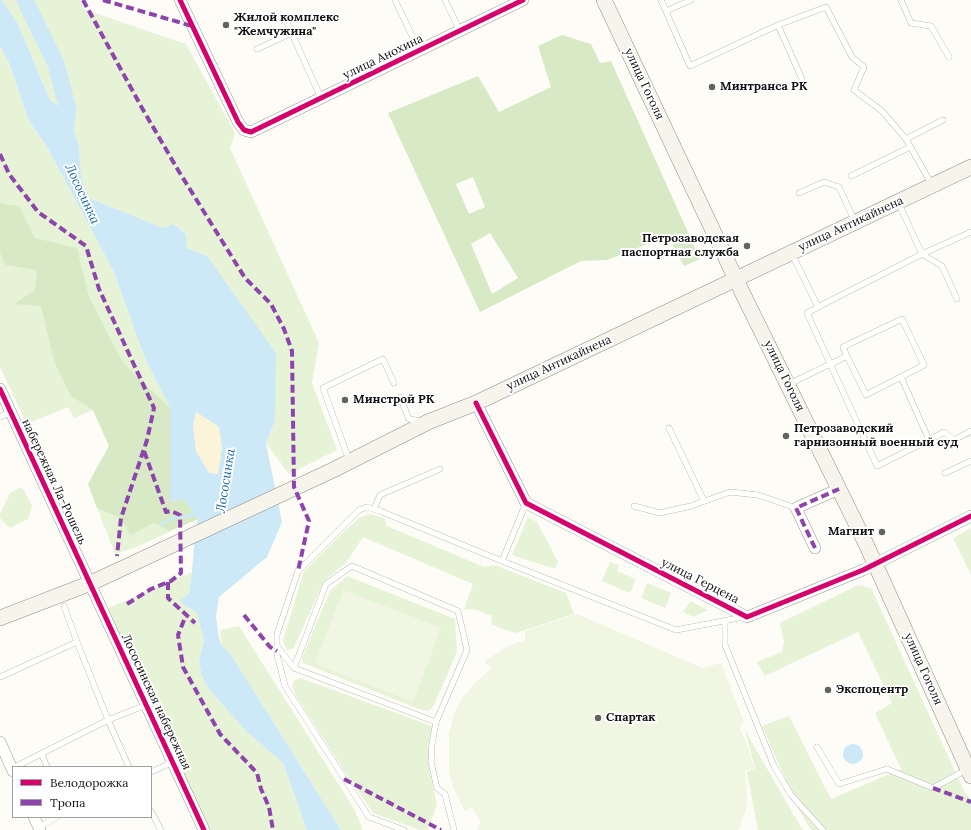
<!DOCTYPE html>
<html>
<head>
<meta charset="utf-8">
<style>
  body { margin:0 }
  #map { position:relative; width:971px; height:830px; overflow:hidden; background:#fdfcf7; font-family:Lora,serif }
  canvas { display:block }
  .legend { position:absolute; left:12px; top:766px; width:140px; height:52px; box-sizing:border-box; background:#fff; border:1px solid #a0a0a0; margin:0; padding:5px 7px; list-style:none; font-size:12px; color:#111 }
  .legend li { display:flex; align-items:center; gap:8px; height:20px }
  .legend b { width:20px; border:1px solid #a0a0a0 }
</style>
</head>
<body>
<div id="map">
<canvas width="971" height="830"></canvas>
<ul class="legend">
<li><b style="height:5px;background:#d6006c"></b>Велодорожка</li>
<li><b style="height:5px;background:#8e44ad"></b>Тропа</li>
</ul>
</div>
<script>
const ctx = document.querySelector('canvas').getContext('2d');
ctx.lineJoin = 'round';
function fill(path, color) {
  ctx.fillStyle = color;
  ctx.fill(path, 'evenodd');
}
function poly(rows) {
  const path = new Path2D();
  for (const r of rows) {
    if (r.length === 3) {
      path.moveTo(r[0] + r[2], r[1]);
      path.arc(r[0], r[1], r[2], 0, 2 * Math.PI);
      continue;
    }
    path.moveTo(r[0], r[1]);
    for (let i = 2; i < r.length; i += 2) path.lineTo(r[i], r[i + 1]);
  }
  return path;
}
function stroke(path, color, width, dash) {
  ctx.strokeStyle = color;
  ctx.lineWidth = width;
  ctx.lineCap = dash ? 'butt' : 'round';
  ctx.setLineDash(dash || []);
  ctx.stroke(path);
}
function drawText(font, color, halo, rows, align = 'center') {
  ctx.font = font + ' Lora,serif';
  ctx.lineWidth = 4;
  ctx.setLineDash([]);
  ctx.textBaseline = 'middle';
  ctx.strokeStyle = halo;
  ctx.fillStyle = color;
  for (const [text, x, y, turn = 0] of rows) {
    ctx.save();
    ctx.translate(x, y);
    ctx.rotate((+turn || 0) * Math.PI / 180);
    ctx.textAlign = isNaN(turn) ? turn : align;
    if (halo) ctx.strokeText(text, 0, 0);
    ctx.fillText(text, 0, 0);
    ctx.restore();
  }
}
fill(poly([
  [2,0,80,0,83,9,186,44,235,133,230,148,319,343,312,383,337,450,289,474,266,443,275,421,207,256,187,248,186,234,175,224,163,228,89,198,81,177,79,146,68,110,64,110,50,100,18,24],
  [0,46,9,63,29,121,46,145,114,272,144,356,170,408,170,501,198,519,134,548,115,554,88,484,109,446,93,410,74,418,68,407,27,424,0,367],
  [22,487,32,506,28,519,10,528,0,518,0,513,10,493],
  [370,514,384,518,387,526,484,567,495,565,566,593,574,614,516,633,505,630,491,624,492,616,477,610,464,609,473,584,363,537,346,563,324,581,295,645,293,649,287,650,283,641,304,571,342,533,359,518],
  [528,517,537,522,558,562,555,569,512,555],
  [971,528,971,575,953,538],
  [610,562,619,565,617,571,636,579,630,593,602,581],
  [192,572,189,594,179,601,197,612,204,641,199,660,201,674,208,688,246,731,283,763,307,830,209,830,108,608],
  [347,576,455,619,457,652,434,705,429,711,422,710,303,663,302,658,330,591],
  [647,583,671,593,665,608,641,598],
  [858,585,871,588,965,793,971,799,971,830,811,830,799,810,762,726,789,716,831,799,901,769,875,713,892,703,858,632,765,676,757,662,782,652,784,642,780,623],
  [690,601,708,610,693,617,683,612],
  [239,626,354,809,363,830,341,830,230,653,221,645,220,630],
  [300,678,432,726,428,764,437,805,427,830,420,830,373,813,345,772,295,694,292,685,294,681],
  [745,730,793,814,803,830,758,830,747,772,755,768]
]), '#e7f3d7');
fill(poly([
  [562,35,591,44,600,63,611,61,700,259,684,266,668,236,607,260,581,261,480,312,388,113,478,76,499,112,551,87,538,46],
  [473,177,485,207,469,214,456,184],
  [490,233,518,278,492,294,471,244],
  [0,203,19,206,35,238,77,248,89,297,123,363,170,408,170,501,184,499,198,519,169,531,154,523,130,535,121,518,97,508,88,484,109,446,93,410,71,396,54,361,41,306,14,304,35,290,37,270,6,265,0,253]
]), '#d8eac5');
fill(poly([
  [196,412,219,427,222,448,218,474,209,473,196,451,193,425]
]), '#fcf4d9');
fill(poly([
  [343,590,441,628,413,702,315,664],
  [577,614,702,668,721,663,744,722,739,728,746,742,754,768,745,771,747,796,746,810,738,830,477,830,481,822,472,807,465,811,462,806,453,787,449,771,449,735,454,713,463,697,475,683,491,669,485,661,508,646,525,640,525,631]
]), '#f0f6e1');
fill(poly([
  [0,0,2,0,18,24,50,100,64,110,68,110,79,146,81,177,89,198,163,228,174,224,186,234,187,248,207,256,276,353,275,421,266,443,282,522,267,557,219,597,216,616,219,639,221,645,230,653,341,830,307,830,283,763,246,731,208,688,201,674,199,660,204,641,197,613,179,601,189,594,192,572,195,533,198,519,184,499,170,501,170,408,144,356,114,272,46,145,29,121,9,63,0,46],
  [196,412,219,427,222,448,218,474,209,473,196,451,193,425],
  [853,754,10]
]), '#cde8f7');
stroke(poly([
  [161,524,174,518,194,515]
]), '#cde8f7', 3);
stroke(poly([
  [25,0,56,64,68,110,64,133]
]), '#cde8f7', 17);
const lane = poly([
  [395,0,419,50],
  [445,0,460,31],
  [661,0,690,66,778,25,826,7,852,57,864,67,854,90,882,111,906,139,932,185],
  [901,0,911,23,931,26,949,57],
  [666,11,691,0],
  [284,16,321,98],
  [778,25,802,79],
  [257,49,292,33],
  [906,139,943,120],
  [851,176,910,147],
  [799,193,824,182,839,187,855,222],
  [792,254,818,307,922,254,898,202],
  [957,299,942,266,922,254,971,232],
  [818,307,807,313,877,466,929,440],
  [901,377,929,440,944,432,954,440,971,431],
  [789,384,847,356,843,347,902,319,924,365,866,395,847,356],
  [400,397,409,419,422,421],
  [0,417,11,412],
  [669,428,704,501],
  [349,460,323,388,383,359,394,383],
  [945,473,971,461],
  [634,506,660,513,691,506,730,492,758,495,796,508],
  [374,509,380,495,440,469],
  [502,561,526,503],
  [725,620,725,645,774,766,791,795,823,830],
  [77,642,108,720,129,767],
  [277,646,294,668,436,722],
  [294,668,326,584,352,566,458,611,467,650,436,722,432,744,431,762,437,788,445,794,454,830],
  [0,677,77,642,64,606],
  [817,747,839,784,887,769,933,788,966,770],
  [42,755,47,767],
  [15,767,108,720,146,705],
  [151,772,173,762],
  [151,811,161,830],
  [39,827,57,817],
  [404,830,369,817,285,686,277,655,277,634,298,571,359,510,367,507,380,511,502,561,676,630,744,617]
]);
const street = poly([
  [180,0,238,122,244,130,251,132,523,0],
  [0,389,204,830],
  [476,403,526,503,747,617,863,570,971,516],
  [815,548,796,508,839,489],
  [0,742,13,771],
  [34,817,40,830]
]);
const secondary = poly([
  [604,0,742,292,867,546,971,776],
  [0,618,91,583,333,470,428,422,476,403,971,167]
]);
stroke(lane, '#979795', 6);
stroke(street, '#979795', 12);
stroke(secondary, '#8e8d8b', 16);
stroke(lane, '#fffffe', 5.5);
stroke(street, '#fffffe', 11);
stroke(secondary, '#f6f4eb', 15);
stroke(poly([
  [83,0,142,108,178,170,245,278,271,304,284,329,292,351,294,487,309,521,298,571],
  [103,0,192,26],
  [0,154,9,174,38,212,86,246,99,289,154,408,147,440,121,518,117,556],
  [815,548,796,508,839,489],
  [168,582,168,598,195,623],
  [127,604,151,589,171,581,181,573,180,515,171,511,166,512,143,448],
  [244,615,270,647,277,651],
  [184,620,178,635,183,667,220,734,257,773,261,789,269,807,273,830],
  [344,779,441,830],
  [933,788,971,802]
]), '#8e44ad', 4, [8, 4]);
stroke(poly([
  [180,0,238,122,244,130,251,132,523,0],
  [0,389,204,830],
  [476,403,526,503,747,617,863,570,971,516]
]), '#d6006c', 5);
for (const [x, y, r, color] of [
  [226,25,4,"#646362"],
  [712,87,4,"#646362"],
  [747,246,4,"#646362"],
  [345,400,4,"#646362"],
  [786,436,4,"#646362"],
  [882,532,4,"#646362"],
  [828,690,4,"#646362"],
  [598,718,4,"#646362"]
]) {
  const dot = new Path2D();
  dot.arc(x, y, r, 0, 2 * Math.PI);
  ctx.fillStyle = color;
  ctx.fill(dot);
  stroke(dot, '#fff', 1.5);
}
drawText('bold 12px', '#111', '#fff', [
  ["Жилой комплекс",234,18],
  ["\"Жемчужина\"",234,32],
  ["Минтранса РК",720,87],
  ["Петрозаводская",739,239,"right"],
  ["паспортная служба",739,253,"right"],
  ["Минстрой РК",353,400],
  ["Петрозаводский",794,429],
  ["гарнизонный военный суд",794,443],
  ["Магнит",874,532,"right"],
  ["Экспоцентр",836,690],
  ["Спартак",606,718]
], 'left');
drawText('12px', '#111', '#fff', [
  ["улица Анохина",383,57,-26],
  ["улица Гоголя",644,84,65],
  ["улица Антикайнена",851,224,-25],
  ["улица Антикайнена",559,363,-25],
  ["улица Гоголя",784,376,64],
  ["набережная Ла-Рошель",54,482,65],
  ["улица Герцена",700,581,27],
  ["улица Гоголя",923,669,66],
  ["Лососинская набережная",156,702,65]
]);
drawText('italic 13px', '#1768a6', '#fff', [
  ["Лососинка",82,194,65],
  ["Лососинка",226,481,-81]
]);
</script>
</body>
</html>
